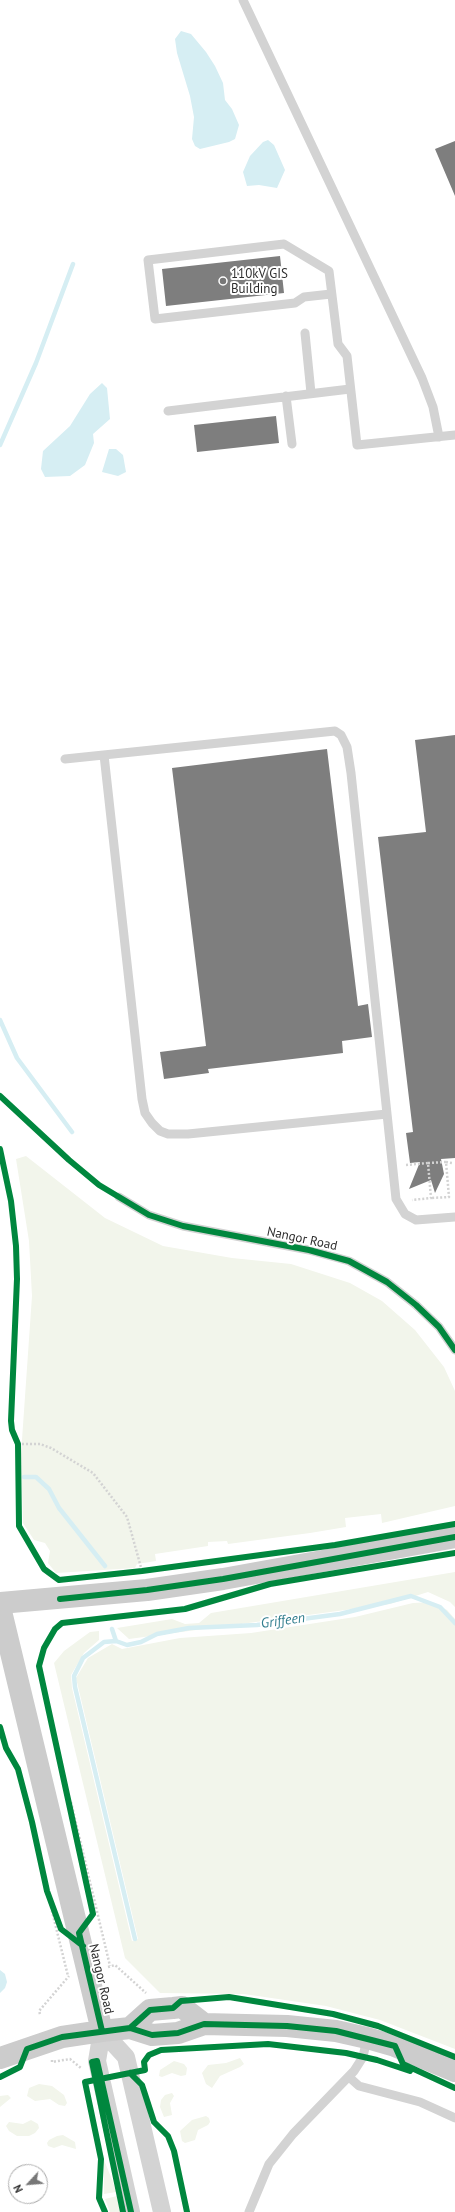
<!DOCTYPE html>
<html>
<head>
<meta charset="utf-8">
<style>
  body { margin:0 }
  #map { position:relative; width:455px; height:2212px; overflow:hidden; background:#fff; font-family:"PT Sans",sans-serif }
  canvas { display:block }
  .north { position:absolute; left:8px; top:2164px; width:40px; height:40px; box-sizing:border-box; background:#fff; border:1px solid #ababab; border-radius:50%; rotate:244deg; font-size:11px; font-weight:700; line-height:16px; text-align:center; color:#2e2e2e }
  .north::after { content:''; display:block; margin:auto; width:14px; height:18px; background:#777; clip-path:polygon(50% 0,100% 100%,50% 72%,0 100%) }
</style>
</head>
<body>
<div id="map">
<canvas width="455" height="2212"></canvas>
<div class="north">N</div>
</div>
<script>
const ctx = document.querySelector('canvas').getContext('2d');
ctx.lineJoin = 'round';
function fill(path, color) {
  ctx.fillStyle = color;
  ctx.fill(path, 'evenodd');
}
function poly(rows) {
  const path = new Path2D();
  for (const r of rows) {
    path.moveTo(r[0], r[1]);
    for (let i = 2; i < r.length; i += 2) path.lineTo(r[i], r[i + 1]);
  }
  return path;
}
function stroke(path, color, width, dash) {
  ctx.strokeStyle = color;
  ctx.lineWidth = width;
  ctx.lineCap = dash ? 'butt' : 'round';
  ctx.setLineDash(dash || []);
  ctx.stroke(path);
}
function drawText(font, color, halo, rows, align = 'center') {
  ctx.font = font + ' "PT Sans",sans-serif';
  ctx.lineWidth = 4;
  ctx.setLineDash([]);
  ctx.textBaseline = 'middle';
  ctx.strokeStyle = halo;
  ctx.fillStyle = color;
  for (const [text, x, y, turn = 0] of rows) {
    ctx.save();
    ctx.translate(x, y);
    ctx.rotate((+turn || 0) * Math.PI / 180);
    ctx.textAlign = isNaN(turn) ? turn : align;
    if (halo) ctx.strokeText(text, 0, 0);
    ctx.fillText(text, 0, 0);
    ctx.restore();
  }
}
fill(poly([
  [26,1156,105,1218,163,1246,232,1258,291,1264,350,1283,382,1301,415,1330,444,1367,455,1391,455,1506,382,1523,381,1514,345,1518,346,1527,310,1533,228,1544,227,1541,208,1542,208,1546,155,1554,156,1561,137,1564,135,1568,56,1573,48,1563,50,1551,45,1543,34,1540,23,1523,21,1454,32,1296,29,1241,16,1159],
  [455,1572,455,1607,450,1602,428,1592,390,1604,129,1639,117,1628,172,1619,185,1624,199,1623,211,1613],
  [431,1602,447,1610,455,1619,455,2049,380,2020,326,2006,244,1994,160,1993,125,1958,54,1663,64,1651,79,1640,90,1632,99,1631,99,1640,84,1653,71,1675,72,1688,132,1941,138,1939,76,1678,88,1658,112,1644,122,1649,180,1638,251,1633,355,1617,413,1603],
  [240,2058,244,2064,240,2067,220,2076,212,2088,206,2084,202,2073,208,2065,226,2063],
  [174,2061,184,2064,187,2068,186,2075,181,2076,172,2073,162,2077,159,2076,160,2070],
  [39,2084,52,2086,64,2095,67,2103,65,2106,59,2105,50,2099,35,2101,27,2096,29,2088],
  [172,2093,174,2096,170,2103,172,2115,164,2117,160,2107,161,2100,165,2095],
  [8,2095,11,2098,0,2107,0,2096],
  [206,2116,209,2118,210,2122,208,2125,198,2130,195,2140,185,2143,182,2141,180,2131,192,2120],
  [31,2120,38,2124,39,2128,35,2133,29,2136,17,2136,9,2131,6,2126,9,2122,23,2124],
  [63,2135,75,2142,76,2149,62,2145,54,2148,48,2146,47,2143,49,2140,57,2136],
  [104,2160,113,2182,116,2192,104,2194],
  [117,2196,120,2212,110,2212,105,2199]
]), '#f2f5eb');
fill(poly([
  [181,31,191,34,206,52,215,66,223,83,225,100,232,109,239,125,235,139,229,142,200,149,195,146,192,139,194,117,190,96,177,53,175,39],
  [268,140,274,145,285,170,277,188,259,185,247,186,243,172,250,156,263,142],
  [102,383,107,388,110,419,93,434,94,443,85,465,70,476,45,477,41,469,43,451,70,426,90,394],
  [109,449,116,449,123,455,126,472,118,476,102,472],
  [0,1970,5,1974,7,1982,5,1988,0,1993]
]), '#d6eef3');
stroke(poly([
  [0,445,36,363,73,264],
  [0,1020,17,1058,72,1132],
  [24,1477,36,1477,49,1489,59,1508,105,1566],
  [112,1629,116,1641,127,1645,141,1642,157,1634,189,1628,257,1625,340,1614,411,1596,440,1607,455,1623],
  [116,1641,104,1642,83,1658,74,1676,75,1687,135,1939]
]), '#d6eef3', 4.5);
fill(poly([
  [455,141,455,196,435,149],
  [280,256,284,293,166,306,162,269],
  [276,416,279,443,197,452,194,425],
  [455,735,455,1158,441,1159,444,1174,435,1193,431,1180,409,1189,420,1162,410,1163,406,1133,413,1132,378,837,426,832,415,740],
  [327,749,358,1006,368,1004,372,1037,342,1041,343,1053,208,1069,209,1073,164,1079,160,1052,206,1046,172,768]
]), '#7e7e7e');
stroke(poly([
  [446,1162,452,1163],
  [428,1163,446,1162,449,1197,431,1198],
  [406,1165,428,1163,431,1198,412,1200],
  [18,1444,40,1444,51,1448,93,1473,127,1517,142,1571],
  [71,1802,110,1966],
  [47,1891,68,1976],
  [108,1967,115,1965,146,1993],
  [40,2014,39,2011,69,1976],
  [52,2060,52,2062,70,2059,81,2068]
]), '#d3d3d3', 2.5, [2, 2]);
stroke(poly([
  [243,0,422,378,433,407,439,437],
  [331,294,304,297,295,303,155,319,148,260,284,244,329,271,338,344,347,356,357,445,455,435],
  [305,333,311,393],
  [286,396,292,444],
  [168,411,350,389],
  [104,755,142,1099,145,1113,152,1123,160,1131,168,1134,188,1134,387,1114],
  [65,759,335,731,341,735,347,747,351,773,396,1199,405,1214,416,1220,455,1217],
  [119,1197,149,1215,183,1226,309,1250,349,1261,387,1282,416,1305,439,1327,455,1350],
  [349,2077,359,2086,420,2102,455,2118],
  [249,2212,269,2164,293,2134,354,2071,363,2057,367,2038]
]), '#d3d3d3', 9);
stroke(poly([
  [102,2031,126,2057,162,2212],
  [102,2031,97,2061,131,2212]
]), '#d3d3d3', 18);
stroke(poly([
  [0,1603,147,1590,223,1579,455,1537],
  [0,1607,102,2031],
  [130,2028,150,2010,173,2008,182,2007,204,2024],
  [0,2058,62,2037,102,2031,130,2028,152,2035,178,2033,204,2024,287,2026,336,2031,367,2038,395,2046,455,2071]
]), '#ccc', 22);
stroke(poly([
  [0,1096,69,1160,99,1185,149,1215,183,1226,309,1250,349,1261,387,1282,416,1305,439,1327,455,1350],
  [0,1149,11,1201,16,1246,17,1279,11,1421,12,1430,18,1444,19,1526,44,1569,59,1580,142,1571,335,1545,455,1524],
  [60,1599,147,1590,223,1579,455,1537],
  [0,1727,6,1748,18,1769,32,1822,47,1891,61,1929,83,1946],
  [130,2028,150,2010,173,2008,181,2001,229,1997,333,2014,378,2026,455,2057],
  [102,2031,79,1933,93,1914,39,1666,44,1648,55,1629,62,1623,185,1609,270,1584,455,1553],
  [130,2073,142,2085,154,2122,168,2136,174,2151,187,2212],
  [0,2077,20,2067,27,2049,62,2037,130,2028,152,2035,178,2033,204,2024,287,2026,336,2031,395,2046,403,2064,455,2088],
  [105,2212,99,2198,101,2159,85,2082,145,2070,144,2062,149,2055,161,2050,268,2044,346,2053,377,2060,410,2071],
  [123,2212,92,2062,97,2061,131,2212]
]), '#00873e', 6);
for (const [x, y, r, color] of [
  [223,281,4,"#777"]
]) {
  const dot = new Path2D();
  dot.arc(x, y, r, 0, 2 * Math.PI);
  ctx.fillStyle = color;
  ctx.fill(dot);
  stroke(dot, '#fff', 1.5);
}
drawText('13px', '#2e2e2e', '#fff', [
  ["110kV GIS",231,274],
  ["Building",231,289]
], 'left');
drawText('13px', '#2e2e2e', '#fff', [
  ["Nangor Road",302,1239,12],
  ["Nangor Road",101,1979,77]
]);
drawText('italic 14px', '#337f8f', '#fff', [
  ["Griffeen",283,1621,-8]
]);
</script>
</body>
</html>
